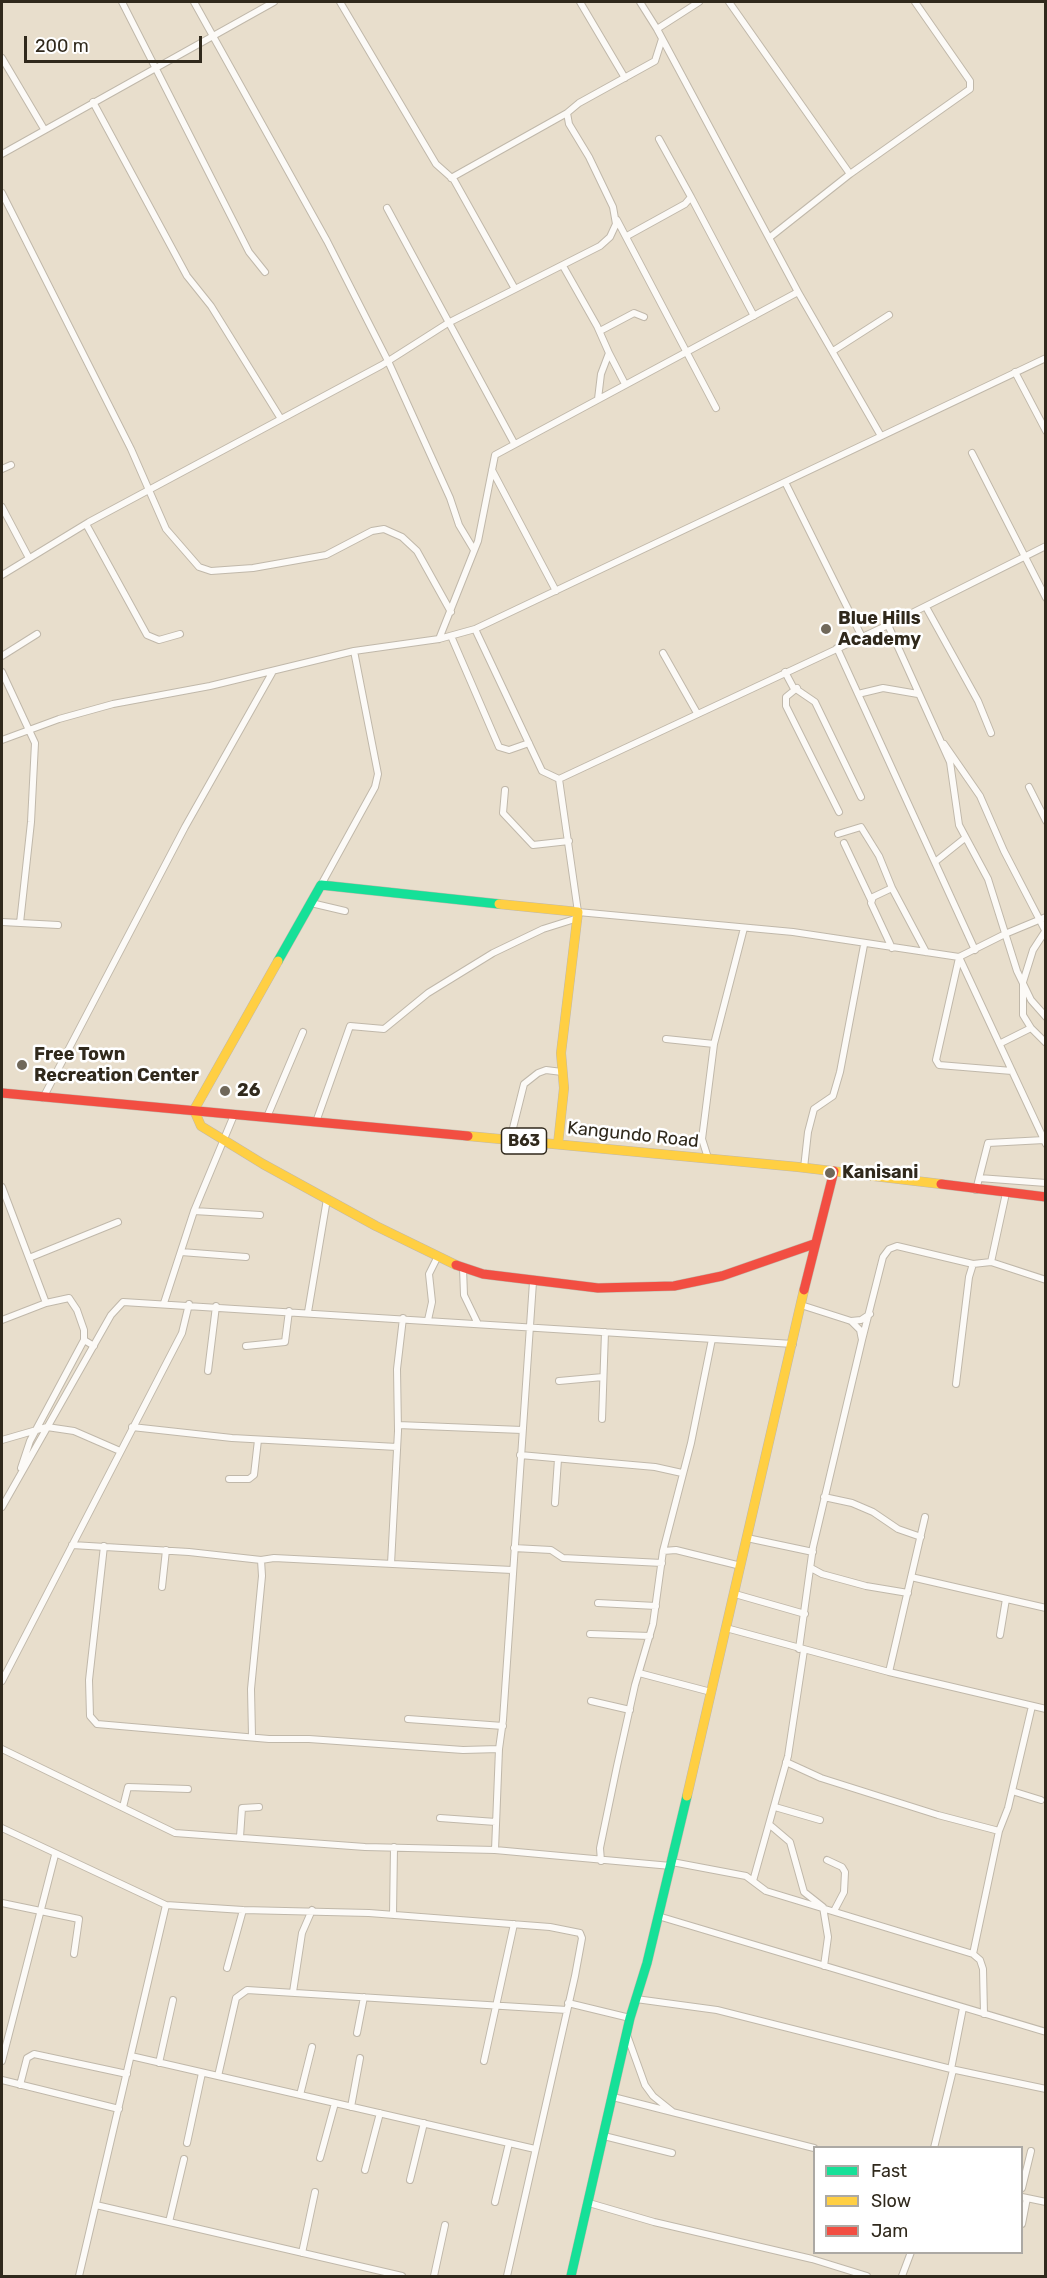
<!DOCTYPE html>
<html>
<head>
<meta charset="utf-8">
<style>
  body { margin:0 }
  #map { position:relative; width:1047px; height:2278px; overflow:hidden; background:#e8decc; font-family:Rubik,sans-serif }
  canvas { display:block }
  .frame { position:absolute; inset:0; border:3px solid #30291c; pointer-events:none }
  .legend { position:absolute; left:813px; top:2146px; width:210px; height:108px; box-sizing:border-box; background:#fff; border:2px solid #aca9a4; margin:0; padding:8px 10px; list-style:none; font-size:18px; color:#30291c }
  .legend li { display:flex; align-items:center; gap:12px; height:30px }
  .legend b { width:30px; border:2px solid #aca9a4 }
  .scale { position:absolute; left:24px; top:36px; width:178px; height:27px; box-sizing:border-box; border:3px solid #30291c; border-top:0; padding-left:8px; font-size:18px; line-height:21px; white-space:nowrap; color:#30291c; -webkit-text-stroke:4px #fff; paint-order:stroke }
</style>
</head>
<body>
<div id="map">
<canvas width="1047" height="2278"></canvas>
<div class="frame"></div>
<ul class="legend">
<li><b style="height:8px;background:#16e098"></b>Fast</li>
<li><b style="height:8px;background:#ffcf43"></b>Slow</li>
<li><b style="height:8px;background:#f24e42"></b>Jam</li>
</ul>
<div class="scale">200 m</div>
</div>
<script>
const ctx = document.querySelector('canvas').getContext('2d');
ctx.lineJoin = 'round';
function poly(rows) {
  const path = new Path2D();
  for (const r of rows) {
    path.moveTo(r[0], r[1]);
    for (let i = 2; i < r.length; i += 2) path.lineTo(r[i], r[i + 1]);
  }
  return path;
}
function stroke(path, color, width, dash) {
  ctx.strokeStyle = color;
  ctx.lineWidth = width;
  ctx.lineCap = dash ? 'butt' : 'round';
  ctx.setLineDash(dash || []);
  ctx.stroke(path);
}
function drawText(font, color, halo, rows, align = 'center') {
  ctx.font = font + ' Rubik,sans-serif';
  ctx.lineWidth = 5;
  ctx.setLineDash([]);
  ctx.textBaseline = 'middle';
  ctx.strokeStyle = halo;
  ctx.fillStyle = color;
  for (const [text, x, y, turn = 0] of rows) {
    ctx.save();
    ctx.translate(x, y);
    ctx.rotate((+turn || 0) * Math.PI / 180);
    ctx.textAlign = isNaN(turn) ? turn : align;
    if (halo) ctx.strokeText(text, 0, 0);
    ctx.fillText(text, 0, 0);
    ctx.restore();
  }
}
const street = poly([
  [122,2,249,252,265,272],
  [194,2,327,241,388,361,450,498,459,525,474,550],
  [340,2,436,164,454,180,515,289],
  [580,2,625,78],
  [729,2,850,174,769,238],
  [657,29,699,2],
  [2,58,44,129],
  [93,102,187,276,211,306,281,419],
  [2,154,274,2],
  [850,174,970,89,970,81,915,2],
  [451,178,567,113],
  [2,193,131,449,166,529,199,567,211,571,253,568,326,555,372,531,384,529,402,537,417,551,451,612],
  [691,197,754,316],
  [387,208,514,443],
  [617,220,716,408],
  [627,236,685,204,691,197,659,139],
  [563,266,597,326,609,353,601,374,598,399],
  [798,292,881,436],
  [600,331,634,313,644,317],
  [833,351,889,315],
  [609,353,625,384],
  [1015,372,1046,431],
  [972,453,1046,598],
  [2,469,11,465],
  [492,470,556,591],
  [785,482,862,637],
  [2,507,29,558],
  [86,524,147,635,159,640,180,634],
  [2,575,89,522,382,365,448,323,600,246,610,237,616,224,613,207,589,157,569,124,567,113,579,103,655,61,662,39],
  [926,607,978,701,991,733],
  [888,625,950,762,959,825,988,879,1017,971,1031,1000,1046,1017],
  [475,629,542,771,559,779,888,625,1046,546],
  [451,636,499,747,509,750,529,743],
  [439,639,478,541,495,455,798,292,657,29,640,2],
  [837,648,975,950],
  [663,653,697,713],
  [2,656,37,634],
  [2,672,35,743,31,822,20,923],
  [785,672,793,687,815,702,861,797],
  [797,688,786,697,786,706,839,812],
  [858,694,883,688,918,694],
  [2,740,59,719,113,704,210,686,354,651,439,639,475,629,1046,358],
  [944,744,980,796,1004,851,1046,932],
  [559,779,578,912,793,932,959,957,1005,934,1046,917],
  [1029,787,1046,821],
  [505,790,503,813,533,845,569,841],
  [838,834,861,827,879,856,892,888,873,897,871,903,892,948],
  [844,843,871,900],
  [935,862,965,838],
  [321,885,375,787,378,774,354,651],
  [892,888,926,952],
  [311,903,345,911],
  [2,922,58,925],
  [959,957,1046,1144],
  [959,958,936,1060,939,1065,1012,1071],
  [1031,1028,1023,1015,1023,982,1033,950,1046,930],
  [666,1039,714,1044],
  [1001,1043,1031,1028,1046,1043],
  [43,1098,185,827,272,673],
  [267,1117,303,1032],
  [316,1122,350,1026,384,1029,428,993,493,953,543,929,578,918],
  [510,1140,524,1084,538,1073,546,1070,562,1072],
  [708,1158,702,1139,714,1044,744,928],
  [804,1168,808,1132,814,1109,833,1096,840,1072,864,945],
  [979,1178,1046,1183],
  [2,1187,46,1303],
  [976,1190,988,1143,1044,1140],
  [194,1211,260,1215],
  [181,1252,246,1257],
  [29,1258,118,1222],
  [991,1262,1006,1193],
  [463,1268,464,1295,478,1324],
  [164,1303,194,1211,234,1115],
  [308,1312,327,1199],
  [2,1320,46,1303,69,1298,77,1310,84,1330,84,1340,94,1346],
  [428,1320,432,1302,429,1274,438,1256],
  [851,1321,861,1320,870,1314],
  [862,1340,883,1257,889,1249,897,1246,973,1264],
  [246,1346,285,1342,289,1311],
  [208,1371,216,1306],
  [559,1381,603,1377],
  [956,1384,969,1277,973,1264,991,1262,1046,1280],
  [602,1419,605,1332],
  [398,1425,522,1430],
  [132,1427,232,1438,397,1447],
  [2,1440,47,1427,74,1431,120,1451],
  [520,1455,655,1467,682,1473],
  [21,1468,30,1441,84,1340],
  [229,1479,249,1479,254,1475,258,1440],
  [824,1497,852,1503,873,1512,898,1529,921,1537],
  [555,1503,558,1459],
  [2,1507,111,1315,123,1302,793,1344],
  [747,1538,813,1552],
  [72,1545,189,1552,261,1560,274,1558,512,1570],
  [104,1546,89,1680,90,1716,97,1724,269,1739,309,1739,463,1750,499,1749],
  [514,1548,551,1550,563,1558,662,1563],
  [663,1551,676,1550,741,1566],
  [391,1564,398,1431,397,1369,403,1318],
  [811,1568,822,1574,866,1586,908,1593],
  [911,1577,1046,1608],
  [162,1587,166,1550],
  [735,1594,805,1614],
  [598,1603,656,1606],
  [726,1628,889,1672,1046,1709],
  [590,1634,650,1636],
  [1000,1635,1006,1599],
  [799,1649,813,1547,862,1340,860,1330,851,1321,801,1305],
  [889,1672,925,1517],
  [639,1673,711,1692],
  [2,1681,182,1333,189,1304],
  [591,1701,630,1710],
  [408,1719,503,1726],
  [252,1736,251,1689,262,1576,261,1560],
  [2,1749,175,1833,365,1847,495,1850,671,1866],
  [786,1762,821,1778,938,1815,999,1831],
  [1012,1791,1041,1800],
  [123,1807,128,1787,188,1789],
  [775,1807,820,1820],
  [440,1818,496,1822],
  [770,1825,790,1842,804,1892,823,1907,828,1937,824,1966],
  [2,1828,166,1905,79,2276],
  [240,1837,242,1808,259,1807],
  [495,1850,499,1749,503,1720,533,1282],
  [827,1860,842,1867,845,1872,844,1892,834,1911],
  [601,1861,600,1848,617,1766,635,1685,653,1624,663,1551,691,1443,712,1339],
  [672,1862,746,1876,766,1891,973,1954,980,1960,983,1969,984,2014],
  [753,1881,788,1756,804,1650],
  [2,1903,79,1919,74,1954],
  [166,1905,243,1910,369,1913,550,1927,580,1933,582,1938,575,1976,507,2276],
  [393,1915,394,1847],
  [658,1916,1046,2032],
  [973,1954,999,1831,1008,1808,1032,1706],
  [227,1968,243,1910],
  [293,1992,302,1933,312,1910],
  [636,1999,717,2010,951,2069,1046,2089],
  [568,2003,630,2018],
  [357,2033,364,1997],
  [627,2035,645,2085,653,2096,673,2112],
  [131,2056,535,2149],
  [2,2061,55,1855],
  [484,2061,514,1924],
  [159,2063,173,2000],
  [951,2069,963,2008],
  [218,2076,236,1998,247,1990,567,2010],
  [2,2080,119,2109],
  [20,2085,27,2058,34,2054,127,2074],
  [300,2095,312,2047],
  [613,2097,814,2148],
  [351,2107,360,2058],
  [604,2136,672,2153],
  [187,2143,202,2073],
  [934,2148,953,2070],
  [320,2158,335,2103],
  [365,2170,380,2113],
  [410,2180,424,2123],
  [1022,2188,1031,2151],
  [1022,2197,1046,2202],
  [495,2202,509,2143],
  [589,2203,654,2222,812,2259,867,2276],
  [96,2205,402,2276],
  [169,2222,184,2159],
  [1022,2224,1027,2198],
  [302,2253,315,2192],
  [434,2276,445,2225],
  [902,2276,911,2252]
]);
const fast = poly([
  [278,961,321,885,499,904],
  [571,2276,630,2018,647,1963,687,1796]
]);
const slow = poly([
  [499,904,578,912,561,1053,564,1088,558,1144],
  [278,961,194,1110,201,1126,263,1164,376,1226,456,1265],
  [468,1136,798,1167,941,1184],
  [687,1796,804,1290]
]);
const jam = poly([
  [2,1093,468,1136],
  [941,1184,1046,1197],
  [456,1265,483,1274,598,1288,674,1286,722,1276,814,1244],
  [804,1290,834,1171]
]);
stroke(street, '#c0b8aa', 8);
stroke(fast, '#c0b8aa', 10);
stroke(slow, '#c0b8aa', 10);
stroke(jam, '#c0b8aa', 10);
stroke(street, '#fcfaf7', 6);
stroke(fast, '#16e098', 9);
stroke(slow, '#ffcf43', 9);
stroke(jam, '#f24e42', 9);
for (const [x, y, r, color] of [
  [826,629,6,"#70685a"],
  [22,1065,6,"#70685a"],
  [225,1091,6,"#70685a"],
  [830,1173,6,"#70685a"]
]) {
  const dot = new Path2D();
  dot.arc(x, y, r, 0, 2 * Math.PI);
  ctx.fillStyle = color;
  ctx.fill(dot);
  stroke(dot, '#fff', 2);
}
for (const [x, y, w] of [
  [524,1141,45]
]) {
  const box = new Path2D();
  box.roundRect(x - w / 2, y - 13, w, 26, 4.5);
  ctx.fillStyle = '#fff';
  ctx.fill(box);
  stroke(box, '#30291c', 1.5);
}
drawText('bold 16px', '#30291c', null, [
  ["B63",524,1141]
]);
drawText('bold 18px', '#30291c', '#fff', [
  ["Blue Hills",838,619],
  ["Academy",838,640],
  ["Free Town",34,1055],
  ["Recreation Center",34,1076],
  ["26",237,1091],
  ["Kanisani",842,1173]
], 'left');
drawText('18px', '#30291c', '#fff', [
  ["Kangundo Road",633,1135,6]
]);
</script>
</body>
</html>
